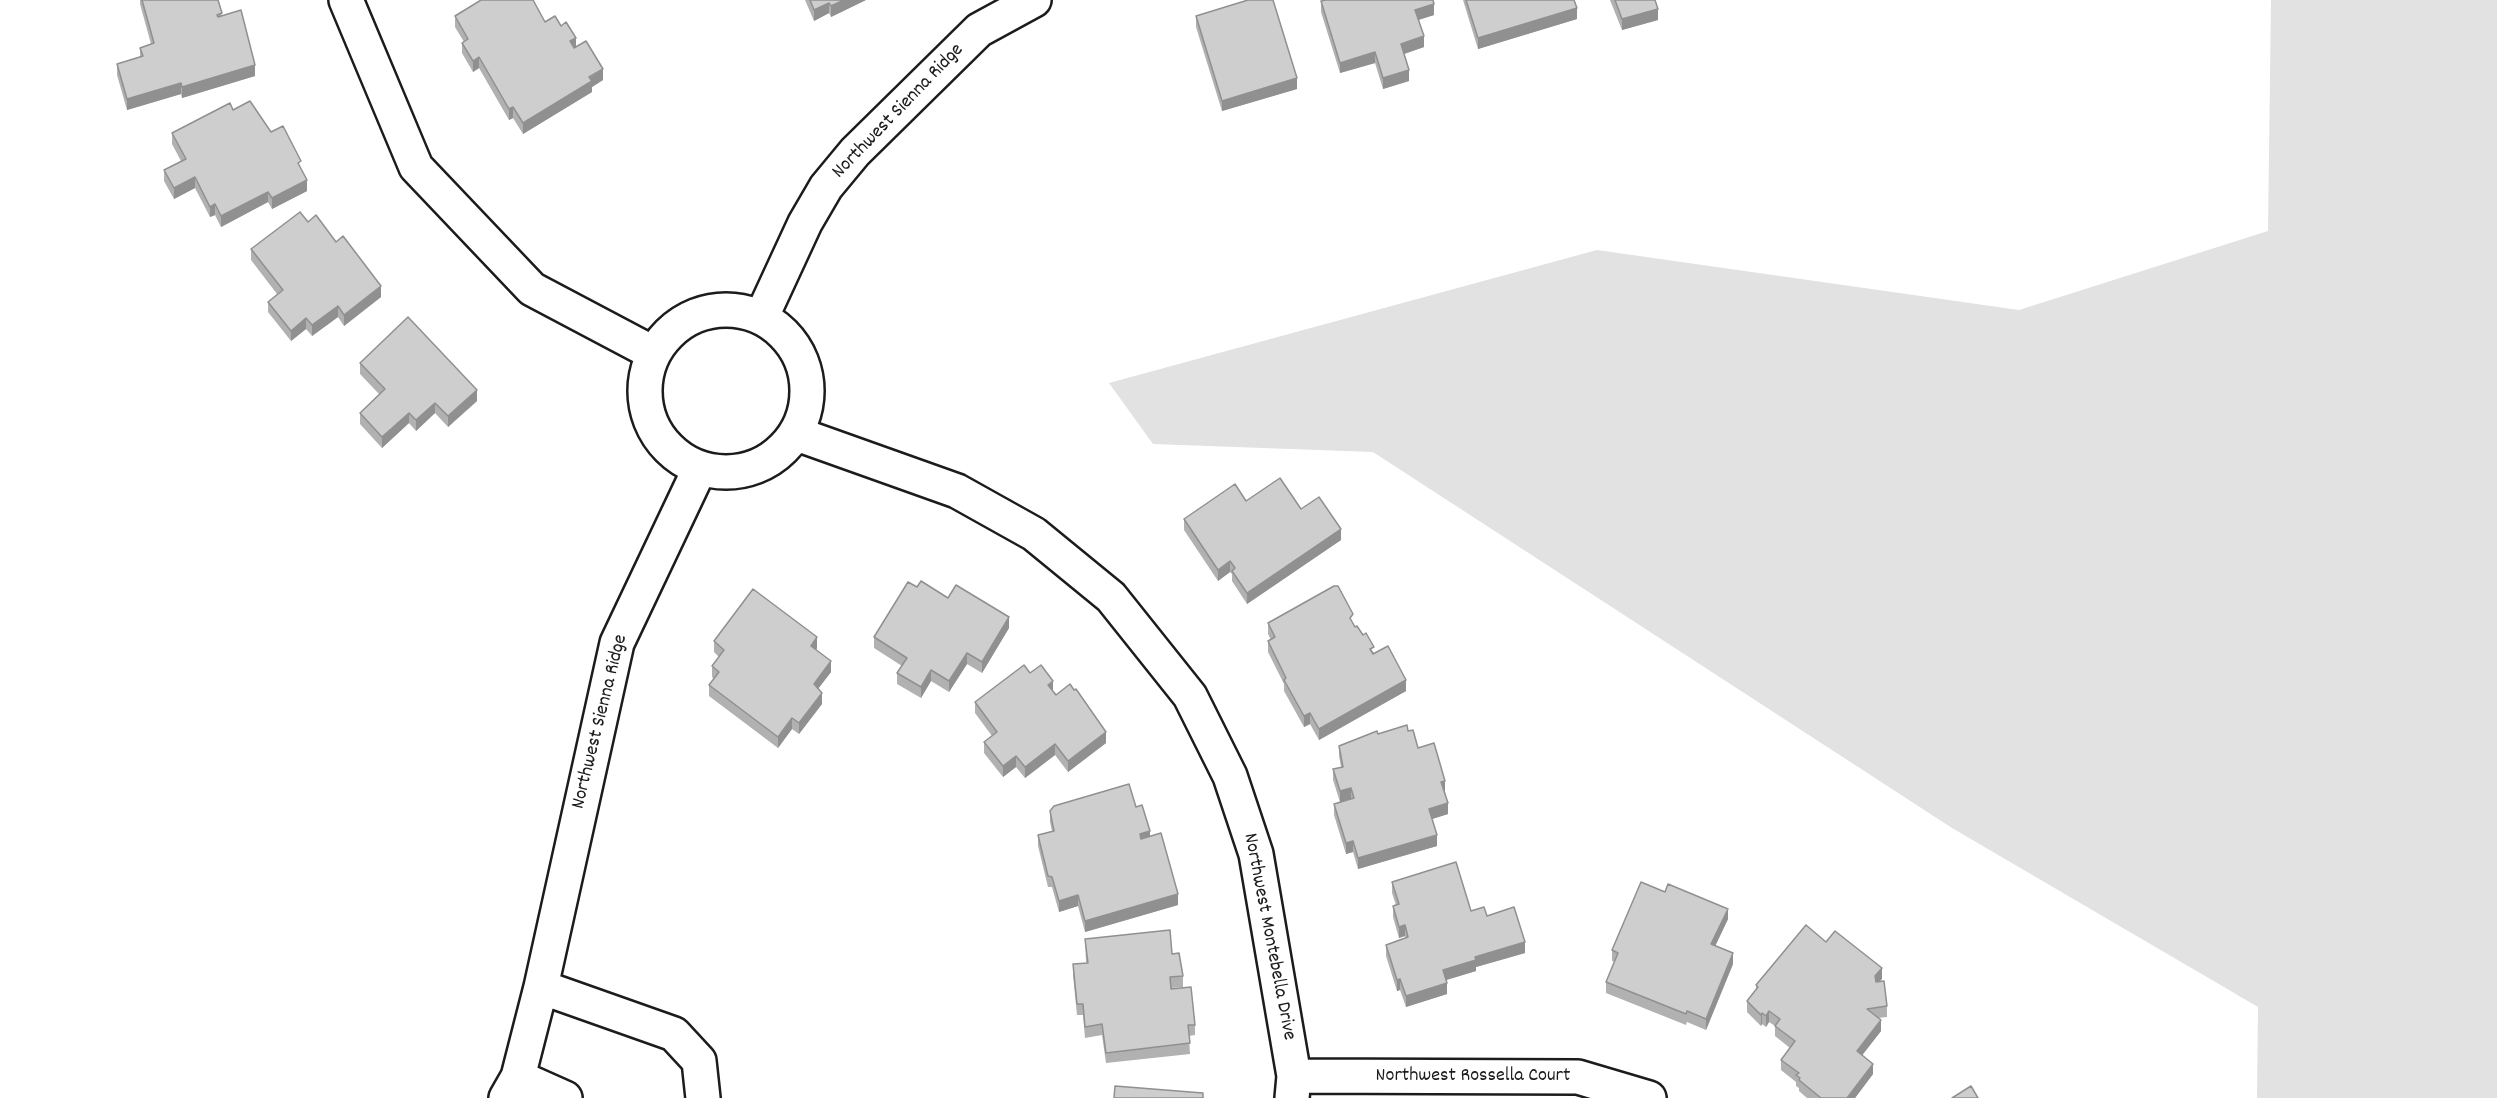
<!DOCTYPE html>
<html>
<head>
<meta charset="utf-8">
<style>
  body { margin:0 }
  canvas { display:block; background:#fff }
</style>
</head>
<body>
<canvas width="2497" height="1098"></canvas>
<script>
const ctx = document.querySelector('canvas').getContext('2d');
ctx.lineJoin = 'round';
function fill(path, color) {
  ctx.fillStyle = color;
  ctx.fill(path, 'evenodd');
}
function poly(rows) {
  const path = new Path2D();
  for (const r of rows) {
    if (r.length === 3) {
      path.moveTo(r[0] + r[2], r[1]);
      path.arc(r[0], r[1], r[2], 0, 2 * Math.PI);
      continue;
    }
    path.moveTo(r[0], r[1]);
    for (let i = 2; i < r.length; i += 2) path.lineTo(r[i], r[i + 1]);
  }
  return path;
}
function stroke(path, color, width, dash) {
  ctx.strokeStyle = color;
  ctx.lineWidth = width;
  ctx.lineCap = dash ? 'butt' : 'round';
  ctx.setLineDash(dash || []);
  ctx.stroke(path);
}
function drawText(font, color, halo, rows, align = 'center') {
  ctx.font = font + ' Dekko,sans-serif';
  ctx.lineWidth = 4.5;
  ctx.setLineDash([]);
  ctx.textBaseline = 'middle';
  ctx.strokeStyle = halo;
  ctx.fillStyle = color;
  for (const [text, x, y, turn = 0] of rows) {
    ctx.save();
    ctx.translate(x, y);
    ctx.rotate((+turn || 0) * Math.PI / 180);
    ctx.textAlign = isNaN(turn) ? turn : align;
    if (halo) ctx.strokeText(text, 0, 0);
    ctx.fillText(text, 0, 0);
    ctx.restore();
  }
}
fill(poly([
  [2271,0,2497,0,2497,1098,2257,1098,2258,1007,1952,828,1373,452,1153,444,1109,383,1597,250,2019,310,2268,231]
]), '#e2e2e2');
const street = poly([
  [346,0,416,167,532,289,653,353],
  [726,391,81],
  [762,316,805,223,826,187,855,152,979,30,1034,0],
  [797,434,957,491,1034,534,1111,597,1190,696,1230,776,1256,854,1294,1076,1292,1098],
  [541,987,674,1034,699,1061,703,1098],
  [1294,1076,1578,1077,1649,1098],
  [518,1077,565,1098],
  [506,1098,518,1077,541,987,617,643,700,468]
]);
stroke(street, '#1c1c1c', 38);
stroke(street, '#fff', 33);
fill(poly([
  [140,0,218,0,222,16,255,76,182,98,181,94,127,110,117,75,117,64,140,57,140,48,151,44,140,4],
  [805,0,866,0,831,17,829,13,814,21],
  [1463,0,1574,0,1577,19,1478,49],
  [1610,0,1655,0,1658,20,1622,30],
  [1321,1,1434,15,1418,20,1424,47,1404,54,1409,81,1383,89,1375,63,1340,73,1321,12],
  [455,16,545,22,576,47,603,80,592,87,592,92,523,134,513,118,509,120,479,68,473,72,462,53,462,43,464,42,455,27],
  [1196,16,1297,89,1222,111,1196,27],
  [233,110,271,132,301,170,307,191,272,209,268,202,221,227,215,215,210,217,195,188,174,199,164,181,164,170,181,161,172,144,172,133],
  [336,242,381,297,344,326,338,317,312,336,306,329,291,341,268,312,268,302,277,294,251,260,251,249],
  [360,363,477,401,448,427,435,413,416,431,409,423,382,448,360,424,360,413,379,394,360,374],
  [1246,501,1301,509,1341,540,1247,604,1232,581,1232,574,1230,572,1218,581,1184,530,1184,519],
  [917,587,948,598,1009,628,982,673,967,664,949,692,931,681,921,698,897,684,897,673,902,666,874,648,874,637],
  [1268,623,1353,623,1374,653,1406,691,1319,740,1310,724,1304,727,1284,691,1284,684,1268,652,1268,641,1271,640,1268,634],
  [714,641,817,648,816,650,831,672,818,689,822,704,799,734,792,729,778,748,709,696,709,685,714,679,712,677,712,666,719,657,714,652],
  [1053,691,1106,743,1068,772,1055,755,1025,778,1016,767,1003,777,984,753,984,742,992,736,975,713,975,702],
  [1408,731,1445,791,1448,814,1432,819,1437,846,1358,869,1353,852,1346,854,1334,815,1334,804,1340,802,1333,780,1333,769,1341,767,1339,756,1339,746,1378,734],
  [1136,807,1150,836,1178,905,1085,932,1078,906,1059,912,1052,887,1048,887,1038,846,1038,835,1052,831,1050,822,1050,811],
  [1392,882,1487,916,1525,953,1476,967,1476,971,1446,980,1447,994,1406,1007,1400,990,1397,991,1386,956,1386,945,1405,938,1405,936,1399,938,1393,917,1393,906,1396,905,1392,893],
  [1728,919,1715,946,1733,964,1706,1030,1687,1022,1686,1025,1606,993,1606,982,1615,962,1612,961,1612,950],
  [1085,939,1172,954,1183,976,1183,987,1171,988,1195,1025,1195,1035,1189,1036,1190,1054,1106,1063,1102,1035,1085,1038,1083,1015,1077,1015,1073,975,1073,964,1086,963],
  [1826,942,1882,979,1879,981,1887,1006,1887,1017,1878,1018,1881,1031,1862,1055,1873,1074,1855,1098,1807,1098,1799,1091,1799,1088,1796,1086,1796,1082,1781,1070,1781,1060,1790,1048,1775,1036,1775,1026,1769,1022,1766,1027,1762,1024,1761,1026,1747,1012,1747,1001,1756,991,1756,985]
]), '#b1b1b1');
fill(poly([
  [844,0,866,0,831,17,831,6],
  [829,3,829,13,814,21,814,10],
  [1434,4,1434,15,1415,21,1415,10],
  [1577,8,1577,19,1478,49,1478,38],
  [1658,9,1658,20,1622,30,1622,19],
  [1424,36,1424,47,1401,55,1401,44],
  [576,38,576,49,570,52,570,41],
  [1375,52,1375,63,1340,73,1340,63],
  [479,57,479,68,473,72,473,61],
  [255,65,255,76,182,98,182,87],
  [603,69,603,80,592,87,592,92,523,134,523,123],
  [1409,70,1409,81,1383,89,1383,78],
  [1297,78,1297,89,1222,111,1222,101],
  [181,83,181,94,127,110,127,99],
  [513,107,513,118,509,120,509,109],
  [195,177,195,188,174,199,174,188],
  [307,180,307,191,272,209,272,198],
  [268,192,268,202,221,227,221,216],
  [215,204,215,215,210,217,210,207],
  [381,286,381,297,344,326,344,315],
  [338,306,338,317,312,336,312,325],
  [306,318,306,329,291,341,291,331],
  [477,390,477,401,448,427,448,416],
  [435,403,435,413,416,431,416,420],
  [409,413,409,423,382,448,382,437],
  [1341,529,1341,540,1247,604,1247,593],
  [1230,561,1230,572,1218,581,1218,570],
  [1009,617,1009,628,982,673,982,662],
  [817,637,817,648,811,656,811,646],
  [967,653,967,664,949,692,949,681],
  [831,661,831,672,814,694,814,684],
  [931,670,931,681,921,698,921,687],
  [1406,680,1406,691,1319,740,1319,729],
  [1053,681,1053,692,1048,685],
  [822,693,822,704,799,734,799,723],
  [1310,713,1310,724,1304,727,1304,716],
  [792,718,792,729,778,748,778,737],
  [1106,732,1106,743,1068,772,1068,761],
  [1055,744,1055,755,1025,778,1025,767],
  [1016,756,1016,767,1003,777,1003,766],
  [1445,781,1445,791,1441,793,1441,782],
  [1351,788,1351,799,1340,802,1340,791],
  [1448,803,1448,814,1429,820,1429,809],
  [1150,831,1150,842,1140,845,1140,834],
  [1437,835,1437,846,1358,869,1358,858],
  [1353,841,1353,852,1346,854,1346,843],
  [1178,894,1178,905,1085,932,1085,921],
  [1078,895,1078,906,1059,912,1059,901],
  [1728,909,1728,919,1711,955,1711,944],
  [1405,925,1405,936,1399,938,1399,927],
  [1525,942,1525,953,1476,967,1476,971,1443,981,1443,970,1475,957],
  [1733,953,1733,964,1706,1030,1706,1019],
  [1882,968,1882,979,1875,987,1875,976],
  [1400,979,1400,990,1397,991,1397,980],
  [1447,983,1447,994,1406,1007,1406,996],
  [1769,1011,1769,1022,1766,1027,1766,1016],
  [1762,1013,1762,1024,1761,1026,1761,1015],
  [1881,1020,1881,1031,1857,1062,1857,1051],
  [1873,1064,1873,1074,1855,1098,1847,1098]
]), '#909090');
const building = poly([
  [142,0,218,0,222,13,217,15,218,17,241,10,255,65,182,87,181,83,127,99,117,64,143,56,140,48,154,43,142,0],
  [481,0,533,0,545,22,555,16,561,26,566,22,576,38,570,41,574,48,586,41,603,69,589,77,592,81,523,123,513,107,509,109,479,57,473,61,462,43,468,39,455,16,481,0],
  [810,0,844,0,831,6,829,3,814,10,810,0],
  [1248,0,1273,0,1297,78,1222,101,1196,16,1248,0],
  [1326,0,1433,0,1434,4,1415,10,1424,36,1401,44,1409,70,1383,78,1375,52,1340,63,1321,1,1326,0],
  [1466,0,1574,0,1577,8,1478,38,1466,0],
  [1615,0,1655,0,1658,9,1622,19,1615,0],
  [250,101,271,132,283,126,301,161,298,163,307,180,272,198,268,192,221,216,215,204,210,207,195,177,174,188,164,170,186,159,172,133,230,103,233,110,250,101],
  [300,212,308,222,316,215,336,242,343,236,381,286,344,315,338,306,312,325,306,318,291,331,268,302,283,290,251,249,300,212],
  [408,317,477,390,448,416,435,403,416,420,409,413,382,437,360,413,385,389,360,363,408,317],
  [1280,478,1301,509,1319,497,1341,529,1247,593,1232,571,1235,568,1230,561,1218,570,1184,519,1235,484,1246,501,1280,478],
  [921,581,948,598,956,585,1009,617,982,662,967,653,949,681,931,670,921,687,897,673,907,658,874,637,908,582,917,587,921,581],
  [1334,586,1338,586,1353,614,1350,618,1355,627,1357,626,1363,635,1366,633,1374,647,1370,649,1373,654,1388,646,1406,680,1319,729,1310,713,1304,716,1284,680,1286,678,1268,641,1275,637,1268,623,1334,586],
  [753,589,817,637,811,646,831,661,814,684,822,693,799,723,792,718,778,737,709,685,719,672,712,666,724,650,714,641,753,589],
  [1024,665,1030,673,1041,665,1053,681,1048,685,1056,695,1070,684,1074,690,1076,689,1106,732,1068,761,1055,744,1025,767,1016,756,1003,766,984,742,997,732,975,702,1024,665],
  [1407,725,1408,731,1413,730,1418,748,1434,743,1445,781,1441,782,1448,803,1429,809,1437,835,1358,858,1353,841,1346,843,1334,804,1354,798,1351,788,1340,791,1333,769,1343,767,1339,746,1377,731,1378,734,1407,725],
  [1129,784,1136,807,1142,805,1150,831,1140,834,1141,839,1161,833,1178,894,1085,921,1078,895,1059,901,1052,877,1048,876,1038,835,1054,831,1050,811,1054,806,1129,784],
  [1456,862,1471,911,1484,907,1487,916,1514,907,1525,942,1475,957,1476,960,1443,970,1447,983,1406,996,1400,979,1397,980,1386,945,1408,937,1405,925,1399,927,1393,906,1399,904,1392,882,1456,862],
  [1641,882,1665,892,1668,884,1728,909,1711,944,1733,953,1706,1019,1687,1011,1686,1014,1606,982,1618,953,1612,950,1641,882],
  [1806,925,1826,942,1835,931,1882,968,1875,976,1876,982,1884,981,1887,1006,1867,1009,1881,1020,1857,1051,1873,1064,1847,1098,1821,1098,1799,1080,1800,1078,1796,1075,1799,1073,1781,1060,1795,1041,1775,1026,1780,1019,1769,1011,1766,1016,1762,1013,1761,1015,1747,1001,1758,987,1756,985,1806,925],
  [1170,930,1172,954,1179,953,1183,976,1170,977,1171,989,1191,987,1195,1025,1188,1025,1190,1043,1106,1053,1102,1024,1085,1027,1083,1004,1077,1004,1073,964,1088,963,1085,939,1170,930],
  [1115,1086,1203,1093,1203,1098,1114,1098,1115,1086],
  [1971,1086,1978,1098,1952,1098,1971,1086]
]);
fill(building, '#cecece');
stroke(building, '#909090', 1.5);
drawText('20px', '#1c1c1c', '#fff', [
  ["Northwest Sienna Ridge",899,112,-46],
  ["Northwest Sienna Ridge",601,722,-76],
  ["Northwest Montebella Drive",1268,937,79],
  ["Northwest Rossella Court",1473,1077]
]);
</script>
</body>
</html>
